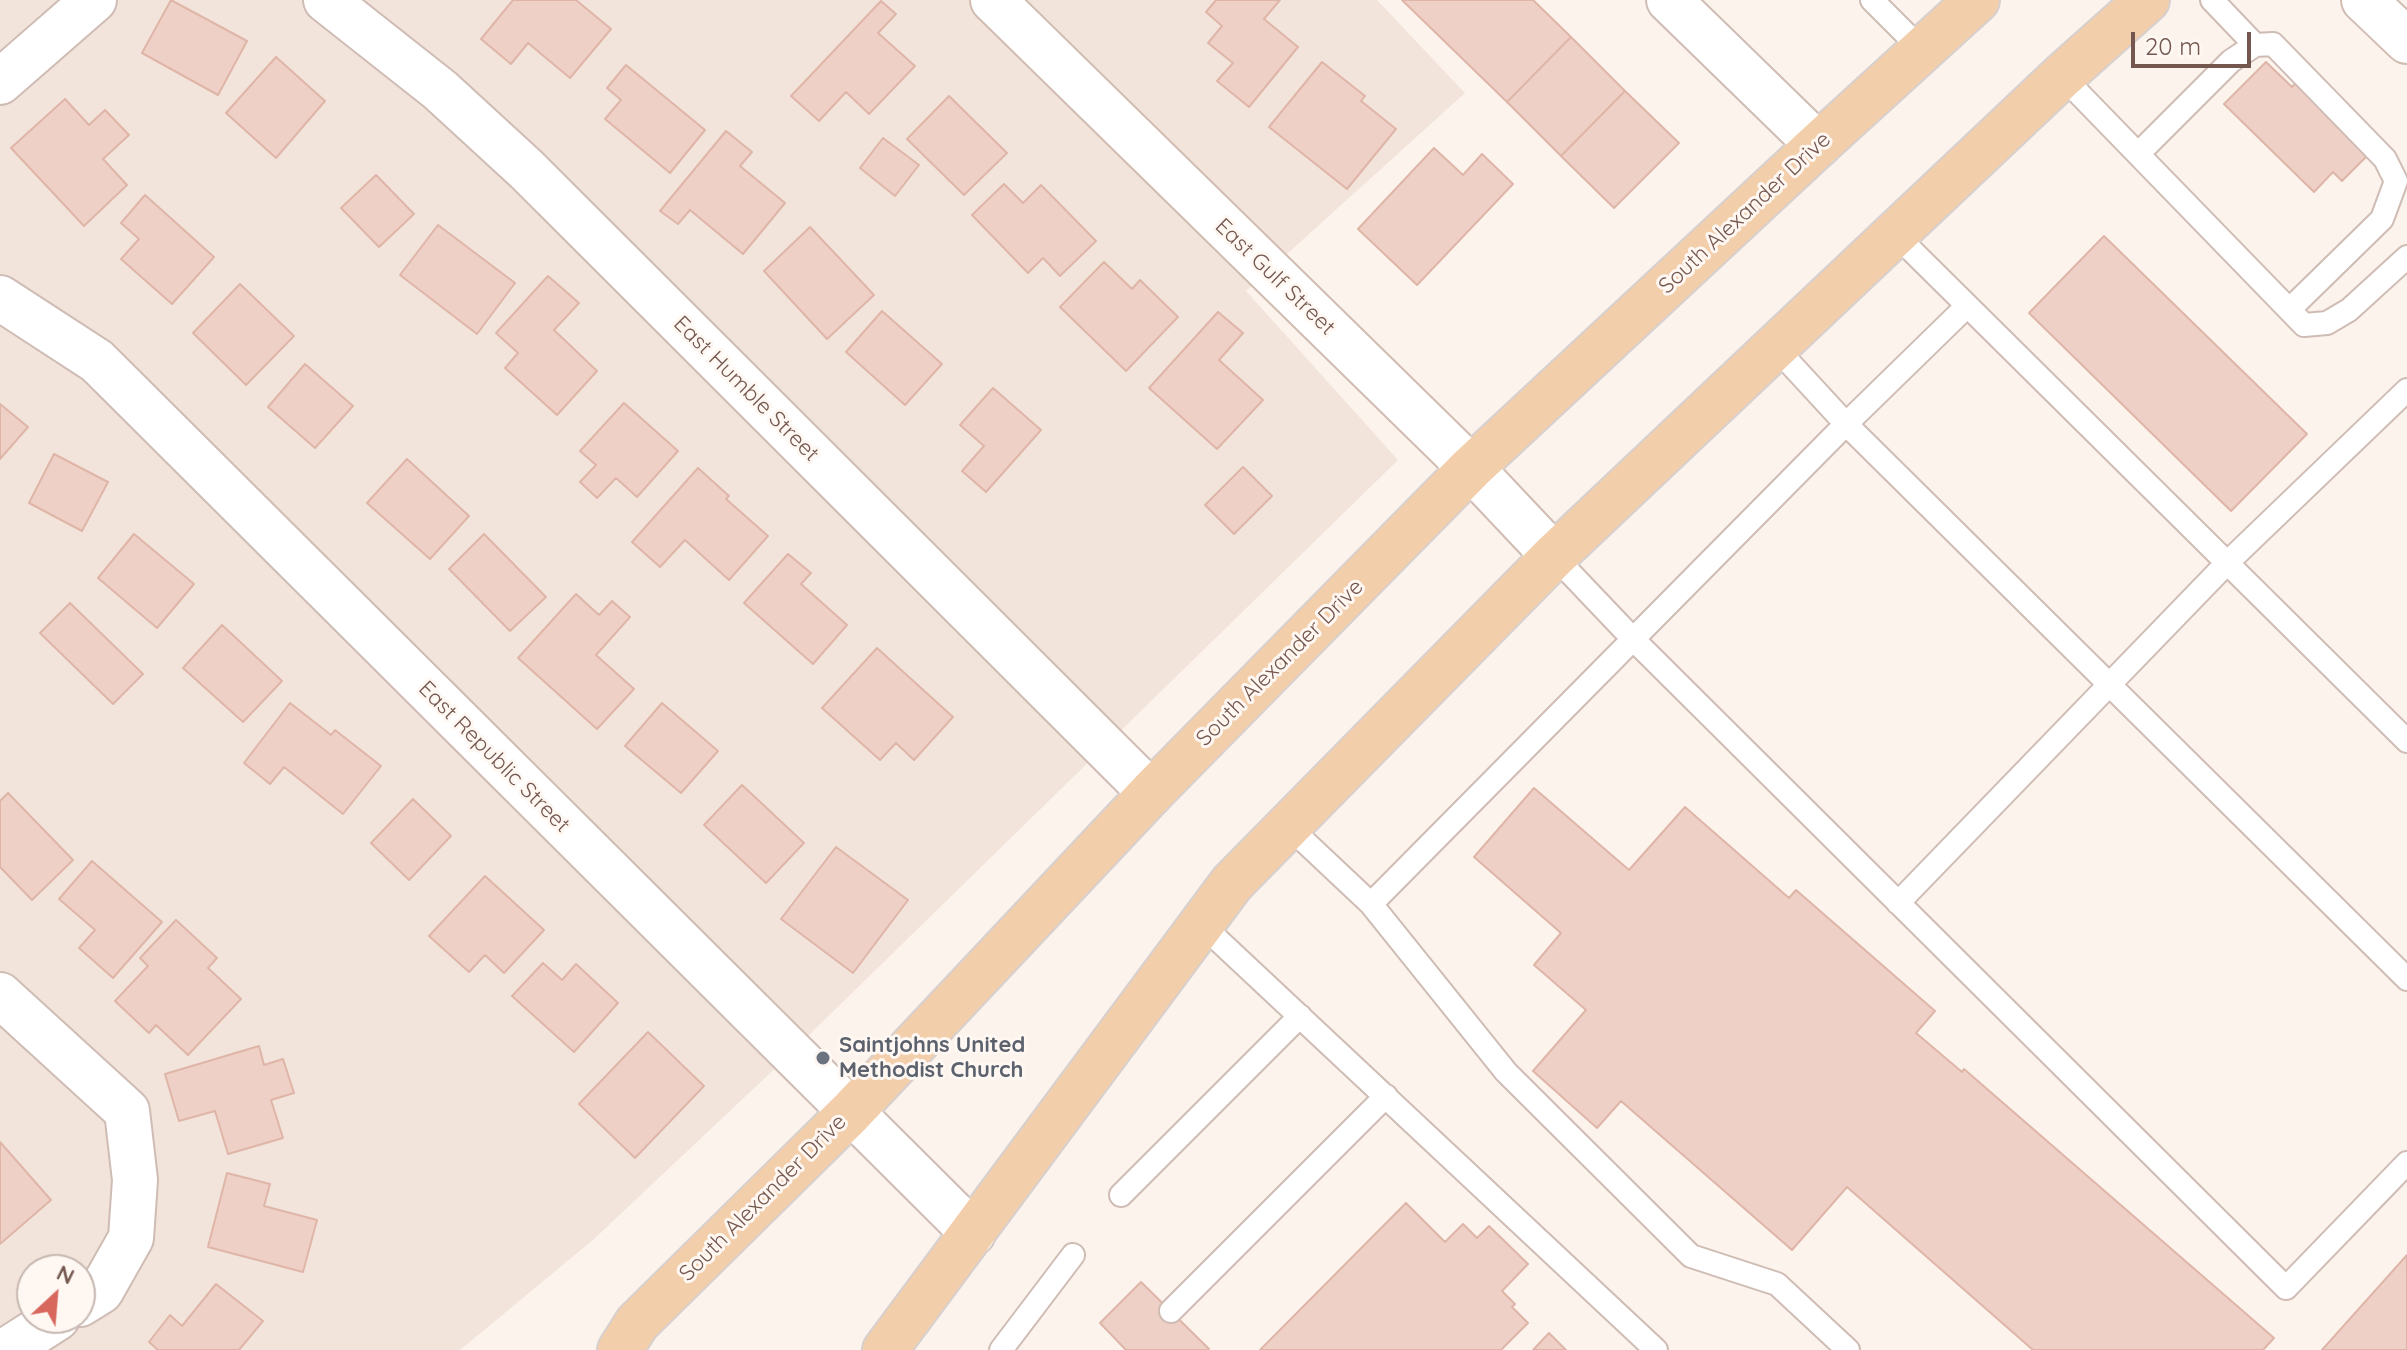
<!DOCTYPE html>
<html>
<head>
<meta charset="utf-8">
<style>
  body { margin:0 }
  #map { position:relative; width:2407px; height:1350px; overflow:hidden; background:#fbf3ec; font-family:Quicksand,sans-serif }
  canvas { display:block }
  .north { position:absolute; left:16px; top:1254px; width:80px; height:80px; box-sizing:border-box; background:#fef7f2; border:2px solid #c7b7b1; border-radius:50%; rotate:26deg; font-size:22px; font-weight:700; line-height:32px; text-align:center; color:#745850 }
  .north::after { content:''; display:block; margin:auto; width:28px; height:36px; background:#d8685e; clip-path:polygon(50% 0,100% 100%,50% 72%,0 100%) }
  .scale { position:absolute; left:2131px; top:32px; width:120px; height:36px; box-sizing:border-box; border:4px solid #745850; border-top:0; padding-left:10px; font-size:24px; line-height:28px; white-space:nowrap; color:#745850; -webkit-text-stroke:6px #fef7f2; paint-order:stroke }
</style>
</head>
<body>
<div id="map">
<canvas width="2407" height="1350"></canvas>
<div class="north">N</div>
<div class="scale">20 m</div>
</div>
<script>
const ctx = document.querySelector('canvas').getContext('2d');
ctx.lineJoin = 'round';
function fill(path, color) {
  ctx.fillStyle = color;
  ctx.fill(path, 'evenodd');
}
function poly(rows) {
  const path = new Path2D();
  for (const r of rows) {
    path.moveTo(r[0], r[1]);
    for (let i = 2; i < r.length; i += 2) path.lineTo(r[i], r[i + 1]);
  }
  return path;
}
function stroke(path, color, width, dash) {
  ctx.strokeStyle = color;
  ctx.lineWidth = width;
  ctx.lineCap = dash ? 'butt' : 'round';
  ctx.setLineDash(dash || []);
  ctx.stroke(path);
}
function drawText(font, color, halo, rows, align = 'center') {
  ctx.font = font + ' Quicksand,sans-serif';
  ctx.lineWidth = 6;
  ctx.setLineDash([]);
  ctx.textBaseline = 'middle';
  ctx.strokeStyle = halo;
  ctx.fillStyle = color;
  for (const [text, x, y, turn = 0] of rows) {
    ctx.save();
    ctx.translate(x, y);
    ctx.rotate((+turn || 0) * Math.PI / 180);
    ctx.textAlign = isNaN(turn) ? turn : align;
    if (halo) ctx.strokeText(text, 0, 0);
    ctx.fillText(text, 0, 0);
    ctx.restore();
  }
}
fill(poly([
  [0,0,1377,0,1465,93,1246,291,1398,460,767,1076,594,1239,460,1350,0,1350],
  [32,1270,80,1270,80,1318,32,1318]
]), '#f2e4db');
const building = poly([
  [171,0,247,41,218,95,142,53,171,0],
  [513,0,576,0,611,29,570,78,528,43,511,64,481,39,513,0],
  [1216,0,1280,0,1264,19,1298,47,1249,107,1217,81,1233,63,1208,43,1222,26,1206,12,1216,0],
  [1402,0,1533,0,1571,37,1507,102,1402,0],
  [881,1,896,14,878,33,915,66,869,114,846,92,819,121,791,96,881,1],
  [1571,37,1625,91,1561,156,1507,102,1571,37],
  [276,57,325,101,276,158,226,113,276,57],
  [1322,62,1365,96,1361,101,1396,129,1347,189,1269,127,1322,62],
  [2266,62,2292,87,2298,81,2371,152,2342,181,2333,172,2314,192,2224,104,2266,62],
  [626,65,705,130,670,173,605,119,621,100,607,88,626,65],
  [1625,91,1679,143,1614,208,1561,156,1625,91],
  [949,96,1007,153,964,195,907,139,949,96],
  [65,99,89,125,105,110,129,135,103,159,127,185,84,226,11,148,65,99],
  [726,131,752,152,740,166,785,203,743,254,690,210,678,224,660,211,726,131],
  [883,138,919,165,895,196,860,168,883,138],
  [1434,148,1463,175,1482,154,1513,184,1417,285,1358,229,1434,148],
  [376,175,414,214,379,247,341,208,376,175],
  [1004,184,1023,203,1041,185,1096,241,1060,276,1043,258,1028,273,972,215,1004,184],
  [145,195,214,257,172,304,121,259,139,239,121,223,145,195],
  [438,225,515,283,477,334,400,275,438,225],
  [810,227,874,295,827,339,764,271,810,227],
  [2104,236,2307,434,2231,511,2029,313,2104,236],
  [1104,262,1132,289,1140,280,1178,317,1126,371,1060,307,1104,262],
  [548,276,579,303,554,330,597,371,557,415,505,368,518,353,496,333,548,276],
  [240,284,294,336,246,385,193,333,240,284],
  [882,311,942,364,905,405,846,352,882,311],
  [1218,312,1243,333,1219,360,1263,400,1217,449,1149,388,1218,312],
  [305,364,353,406,315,448,268,407,305,364],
  [993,388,1041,430,986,492,962,471,984,446,960,425,993,388],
  [624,403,678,451,637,497,616,478,597,498,580,482,596,465,580,451,624,403],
  [0,404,28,427,0,459,0,404],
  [54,454,108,482,82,531,29,503,54,454],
  [407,459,469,516,430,559,367,503,407,459],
  [1243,467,1272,496,1234,534,1205,505,1243,467],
  [698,468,729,496,726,499,768,536,729,580,685,540,660,567,632,542,698,468],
  [134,534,194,584,157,628,98,578,134,534],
  [484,534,546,597,510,631,449,569,484,534],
  [788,554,811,573,801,584,847,625,813,664,744,603,788,554],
  [576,594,599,615,612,601,630,617,596,655,634,689,597,729,518,658,576,594],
  [70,603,143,674,113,704,40,633,70,603],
  [222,625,282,681,243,722,183,668,222,625],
  [877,648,953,717,914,760,896,743,880,760,822,708,877,648],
  [290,703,331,735,335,730,381,766,343,814,284,767,270,784,244,763,290,703],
  [662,703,718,751,681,793,625,746,662,703],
  [742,785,804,843,766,883,704,825,742,785],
  [1534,788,1629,870,1685,807,1789,898,1796,890,1935,1011,1916,1033,1962,1072,1964,1069,2274,1338,2263,1350,2033,1350,1847,1187,1792,1250,1621,1101,1597,1128,1533,1071,1586,1010,1534,965,1561,933,1474,857,1534,788],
  [8,793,73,860,32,900,0,867,0,801,8,793],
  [413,799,451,836,409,880,371,843,413,799],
  [836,847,908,900,853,973,781,919,836,847],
  [92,861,162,922,113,978,79,948,95,930,59,899,92,861],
  [485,876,544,930,504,973,485,955,469,972,429,936,485,876],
  [176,920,217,958,208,968,241,999,188,1055,156,1025,149,1033,115,1001,148,966,140,958,176,920],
  [543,963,562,980,576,964,618,1003,574,1052,512,996,543,963],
  [648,1032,704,1086,635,1158,579,1104,648,1032],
  [259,1046,264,1065,283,1059,294,1093,271,1100,283,1138,228,1154,215,1111,179,1121,165,1074,259,1046],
  [0,1142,51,1200,0,1244,0,1142],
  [227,1173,270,1184,264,1206,317,1220,303,1272,208,1247,227,1173],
  [1406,1203,1445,1242,1463,1224,1477,1238,1489,1226,1528,1264,1502,1291,1515,1304,1512,1307,1528,1323,1501,1350,1260,1350,1406,1203],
  [2407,1255,2407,1350,2322,1350,2407,1255],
  [1141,1282,1209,1349,1208,1350,1126,1350,1100,1323,1141,1282],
  [216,1284,263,1321,239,1350,158,1350,149,1342,170,1315,182,1326,216,1284],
  [1549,1333,1566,1350,1533,1350,1549,1333]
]);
fill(building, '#eed0c6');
stroke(building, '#dfb5a8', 2);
const lane = poly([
  [1872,0,1922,50],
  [2212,0,2255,45],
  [2062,76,2304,325,2327,323,2349,310,2407,257],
  [2138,154,2231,61,2255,45,2273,44,2385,159,2396,181,2382,219,2290,309],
  [1895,234,2407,741],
  [1967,306,1846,424,2407,979],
  [1554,556,1633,639,2286,1288,2407,1163],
  [1287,825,1371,904,1846,424,1775,347],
  [1898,903,2227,563,2407,390],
  [1371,904,1506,1072,1691,1256,1777,1284,1848,1350],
  [1201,924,1656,1350],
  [1121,1195,1300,1016],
  [1171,1311,1386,1096],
  [1001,1350,1073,1255]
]);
const street = poly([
  [326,0,440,90,526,169,1151,793],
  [1669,0,1818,145],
  [0,82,94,0],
  [0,298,97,361,973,1233],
  [0,995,127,1111,135,1180,131,1238,101,1291,80,1304],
  [7,1350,57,1318]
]);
const secondary = poly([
  [993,0,1471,468,1554,556],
  [2364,0,2407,41]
]);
const primary = poly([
  [620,1350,637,1323,850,1113,1151,793,1471,468,1818,145,1977,0],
  [885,1350,1232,883,1554,556,2062,76,2147,0]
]);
stroke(lane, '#cfbcb4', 26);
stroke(street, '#cfbcb4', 48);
stroke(secondary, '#d1bcb2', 48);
stroke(primary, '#d8d0ce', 48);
stroke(lane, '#fff', 22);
stroke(street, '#fff', 44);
stroke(secondary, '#fff', 44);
stroke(primary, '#f2ceab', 44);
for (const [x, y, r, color] of [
  [823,1058,8,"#6b7280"]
]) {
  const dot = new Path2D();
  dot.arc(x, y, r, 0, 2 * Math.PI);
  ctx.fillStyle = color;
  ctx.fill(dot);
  stroke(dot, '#fef7f2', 3);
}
drawText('22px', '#745850', '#fef7f2', [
  ["South Alexander Drive",1745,213,-43],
  ["East Gulf Street",1275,277,44],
  ["East Humble Street",746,389,45],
  ["South Alexander Drive",1280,663,-45],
  ["East Republic Street",494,757,45],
  ["South Alexander Drive",763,1198,-45]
]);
drawText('bold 22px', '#5b616d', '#fef7f2', [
  ["Saintjohns United",839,1045],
  ["Methodist Church",839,1070]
], 'left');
</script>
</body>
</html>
